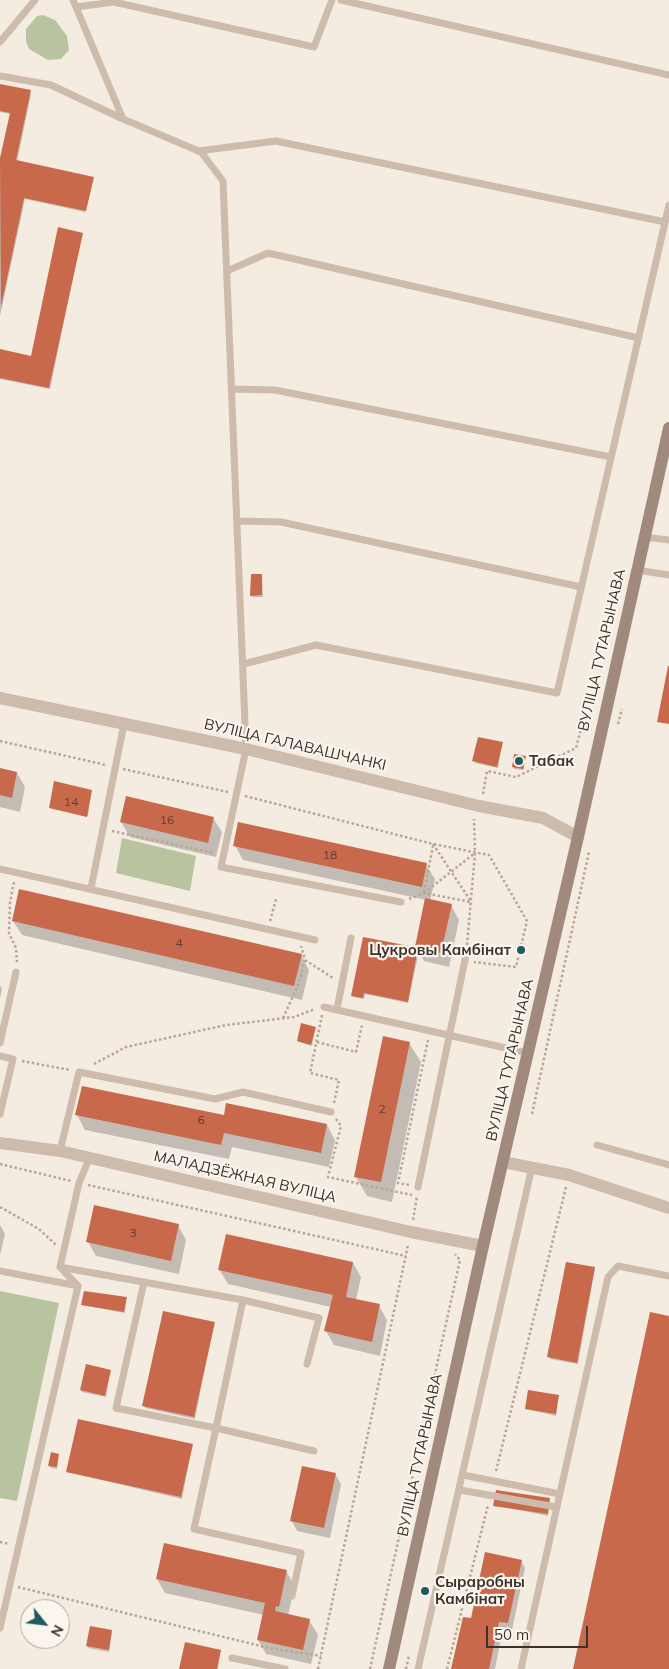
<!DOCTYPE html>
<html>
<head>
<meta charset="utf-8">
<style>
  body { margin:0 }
  #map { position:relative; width:669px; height:1669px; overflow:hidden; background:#f4ebe1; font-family:Mulish,sans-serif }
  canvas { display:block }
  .north { position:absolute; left:20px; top:1599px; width:50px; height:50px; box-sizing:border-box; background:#fbf5ee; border:1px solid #aea6a0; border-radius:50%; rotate:119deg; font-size:14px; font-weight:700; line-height:20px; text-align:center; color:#3b302b }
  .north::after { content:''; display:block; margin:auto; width:18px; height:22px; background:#1f5a5e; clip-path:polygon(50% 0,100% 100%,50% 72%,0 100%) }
  .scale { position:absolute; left:486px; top:1626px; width:102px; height:22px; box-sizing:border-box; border:2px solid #3b302b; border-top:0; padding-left:6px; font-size:15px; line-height:18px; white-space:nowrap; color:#3b302b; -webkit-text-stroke:4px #fbf5ee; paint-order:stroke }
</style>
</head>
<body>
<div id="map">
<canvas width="669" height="1669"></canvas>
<div class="north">N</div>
<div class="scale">50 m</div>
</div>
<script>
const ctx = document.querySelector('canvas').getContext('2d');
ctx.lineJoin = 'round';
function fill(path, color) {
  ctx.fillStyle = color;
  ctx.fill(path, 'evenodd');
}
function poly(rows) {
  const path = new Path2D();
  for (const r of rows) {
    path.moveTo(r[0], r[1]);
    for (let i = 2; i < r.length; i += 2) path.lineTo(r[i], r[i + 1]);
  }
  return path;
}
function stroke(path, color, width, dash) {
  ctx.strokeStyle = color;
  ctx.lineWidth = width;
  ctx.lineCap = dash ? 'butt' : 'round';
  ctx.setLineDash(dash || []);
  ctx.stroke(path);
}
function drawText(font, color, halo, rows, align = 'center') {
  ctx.font = font + ' Mulish,sans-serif';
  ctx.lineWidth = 4.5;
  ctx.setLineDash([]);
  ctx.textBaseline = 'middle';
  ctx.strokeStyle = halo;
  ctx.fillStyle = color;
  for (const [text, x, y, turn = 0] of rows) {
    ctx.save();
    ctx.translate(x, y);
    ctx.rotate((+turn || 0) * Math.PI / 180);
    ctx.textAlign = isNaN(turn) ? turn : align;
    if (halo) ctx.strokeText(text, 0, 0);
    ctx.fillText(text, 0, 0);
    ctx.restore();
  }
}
fill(poly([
  [43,15,55,20,67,36,69,50,61,59,48,60,29,49,26,41,26,29,37,16],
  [122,838,196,856,190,891,116,873],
  [0,1291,59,1303,17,1501,0,1498]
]), '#b8c4a0');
fill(poly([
  [0,85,31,94,17,162,92,178,85,212,25,199,0,316,0,159,11,114,0,112],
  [82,234,50,389,0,379,0,351,32,357],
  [262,575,263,597,253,597,251,595],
  [502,743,498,768,475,763,474,761],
  [525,757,524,770,514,769,513,767],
  [0,769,17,773,25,787,20,812,0,807],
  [91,791,88,816,50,807],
  [213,818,222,832,216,857,130,837,121,822],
  [235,845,426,865,435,879,430,901,451,905,459,920,449,967,424,961,419,951,408,1003,365,994,364,999,353,997,352,995,417,949,426,900,243,860],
  [13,921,301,955,309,970,302,1000,22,935],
  [0,985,2,989,0,998],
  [315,1028,312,1046,299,1042,298,1041],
  [409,1043,421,1062,392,1202,367,1196,356,1177],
  [77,1115,225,1116,327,1125,335,1140,329,1167,232,1147,229,1159,85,1130],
  [0,1225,5,1234,0,1255],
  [178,1225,186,1240,179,1274,96,1256,88,1242],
  [353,1263,361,1277,356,1300,379,1306,387,1320,380,1356,334,1345,326,1331,331,1307,228,1284,219,1269],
  [595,1268,578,1364,550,1359,549,1357],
  [126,1299,125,1313,82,1305],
  [214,1323,195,1419,145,1408,144,1406],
  [110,1371,106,1397,82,1392,81,1390],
  [558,1396,556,1416,526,1409],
  [192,1446,182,1499,67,1472],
  [58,1455,57,1469,51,1468,50,1466],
  [335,1474,341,1484,330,1538,297,1531,292,1521],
  [549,1500,548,1516,495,1505],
  [521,1561,525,1568,512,1630,503,1628,495,1669,453,1669],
  [286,1571,295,1586,288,1615,309,1620,318,1635,311,1664,266,1654,258,1640,264,1615,165,1593,157,1579],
  [112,1631,109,1652,88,1648,87,1646],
  [220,1651,218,1669,181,1669]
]), '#0003');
fill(poly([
  [0,84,31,90,16,160,94,177,86,211,24,198,1,307,0,158,10,113,0,111],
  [58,227,83,233,49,388,0,378,0,349,31,356],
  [251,574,262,574,262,595,250,596],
  [668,666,669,666,669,724,657,722],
  [478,737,503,742,497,767,472,761],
  [514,754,526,756,523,769,512,767],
  [0,768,17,772,12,798,0,795],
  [54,781,92,790,87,817,49,808],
  [126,796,214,817,208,843,120,822],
  [238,822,427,863,422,887,233,846],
  [19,889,302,954,294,986,12,921],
  [425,898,452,904,441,953,418,948,408,1002,364,993,363,998,351,996,363,937,415,947],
  [301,1023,316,1027,311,1045,297,1041],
  [383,1036,410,1042,381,1182,354,1177],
  [82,1086,224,1115,226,1103,327,1124,321,1153,224,1133,221,1145,75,1115],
  [94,1205,179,1224,171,1261,86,1242],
  [226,1234,353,1262,346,1297,380,1304,372,1342,324,1331,333,1295,218,1270],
  [566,1262,595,1267,577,1363,547,1357],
  [84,1291,127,1297,124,1312,81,1305],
  [163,1311,215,1322,194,1417,142,1406],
  [650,1312,669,1316,669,1669,573,1669],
  [86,1364,111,1370,105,1396,80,1390],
  [528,1390,559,1395,556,1414,525,1409],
  [78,1419,193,1444,181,1497,66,1472],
  [51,1452,59,1454,57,1467,48,1466],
  [302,1466,336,1473,324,1528,290,1521],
  [496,1490,550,1498,548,1514,493,1506],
  [164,1543,287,1570,279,1607,276,1606,275,1611,310,1619,303,1650,257,1640,265,1603,156,1579],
  [485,1552,522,1560,508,1623,499,1622,489,1669,451,1669,463,1617,471,1618],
  [90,1626,112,1630,109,1650,86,1646],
  [185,1642,221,1650,217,1669,179,1669]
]), '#c8694b');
stroke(poly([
  [618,724,622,709],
  [0,741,106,765],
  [123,769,228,792],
  [483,794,487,771,516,777,576,748,582,725],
  [245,796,433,844,489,855,527,921,516,967,474,962],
  [112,831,214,853],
  [433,844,470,900],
  [14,882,10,902,9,933,16,948,17,962],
  [424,892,433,846],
  [424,893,475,853],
  [409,899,424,893,471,902],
  [270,921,276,899],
  [467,945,475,853,474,819],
  [305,960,333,978],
  [322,1015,310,1073,339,1080,334,1103],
  [283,1018,299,983,305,960,301,946],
  [317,1042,356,1052,362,1025],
  [22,1061,70,1070],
  [94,1064,126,1047,226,1025,294,1017,315,1009],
  [532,1114,589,852],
  [336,1119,341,1126,328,1177,412,1195],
  [0,1164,71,1181],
  [88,1185,406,1256],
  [409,1185,398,1183,428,1040],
  [0,1207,39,1229,56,1245],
  [413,1220,417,1196],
  [496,1471,566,1187],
  [0,1542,10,1544],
  [18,1587,269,1648,321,1656],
  [318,1669,408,1245],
  [370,1669,460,1260,455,1254],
  [406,1669,409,1656],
  [447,1669,488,1505]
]), '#b9a596', 2.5, [2.5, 2.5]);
stroke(poly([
  [73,0,123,119,201,152,223,181,246,749,221,867,401,902],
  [341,0,669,75],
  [76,7,114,2,314,47,332,0],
  [0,42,35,0],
  [0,76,51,85,123,119],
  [198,151,276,141,665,222],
  [227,271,268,253,639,338],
  [232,389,275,390,611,457],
  [237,521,281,522,581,587],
  [644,537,669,540],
  [637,570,669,575],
  [244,664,316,645,557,693,669,205],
  [0,869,315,940],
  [91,888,124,724],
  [324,1007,528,1053],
  [337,1009,351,938],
  [0,1043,16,972],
  [0,1056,13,1059,0,1114],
  [597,1145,669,1165],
  [60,1151,79,1072,215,1099,243,1092,331,1112],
  [418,1187,466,955],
  [60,1267,243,1300,319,1318,307,1364],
  [0,1271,78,1286],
  [144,1282,116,1408,216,1428,194,1529,301,1553,292,1596],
  [78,1286,60,1267,79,1183,89,1159],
  [243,1300,216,1428,314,1451],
  [463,1475,560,1494],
  [460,1490,556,1507],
  [0,1628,78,1286],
  [232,1658,285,1669],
  [418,1669,532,1167],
  [521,1669,608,1277,618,1266,669,1276]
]), '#cdbbac', 7);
stroke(poly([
  [0,698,246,749,479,806,543,818,578,837],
  [0,1143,60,1151,411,1232,483,1246],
  [503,1162,569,1175,669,1208]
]), '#cdbbac', 12);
stroke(poly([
  [389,1669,483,1246,578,837,669,428]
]), '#a18a7d', 12);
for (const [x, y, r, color] of [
  [519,761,5,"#1f5a5e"],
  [521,950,5,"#1f5a5e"],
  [425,1591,5,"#1f5a5e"]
]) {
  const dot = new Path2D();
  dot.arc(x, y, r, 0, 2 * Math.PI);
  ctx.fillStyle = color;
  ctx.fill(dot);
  stroke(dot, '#fbf5ee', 2);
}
drawText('12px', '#5e3e33', null, [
  ["14",71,802],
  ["16",167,820],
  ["18",330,855],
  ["4",179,943],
  ["2",382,1109],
  ["6",201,1120],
  ["3",133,1233]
]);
drawText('15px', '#3b302b', '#fbf5ee', [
  ["ВУЛІЦА ТУТАРЫНАВА",602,650,-77],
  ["ВУЛІЦА ГАЛАВАШЧАНКІ",295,745,13],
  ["ВУЛІЦА ТУТАРЫНАВА",510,1060,-77],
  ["МАЛАДЗЁЖНАЯ ВУЛІЦА",245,1177,13],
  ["ВУЛІЦА ТУТАРЫНАВА",420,1455,-78]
]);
drawText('bold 15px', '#3b302b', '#fbf5ee', [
  ["Табак",529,761],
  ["Цукровы Камбінат",511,950,"right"],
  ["Сыраробны",435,1582],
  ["Камбінат",435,1599]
], 'left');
</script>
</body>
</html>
